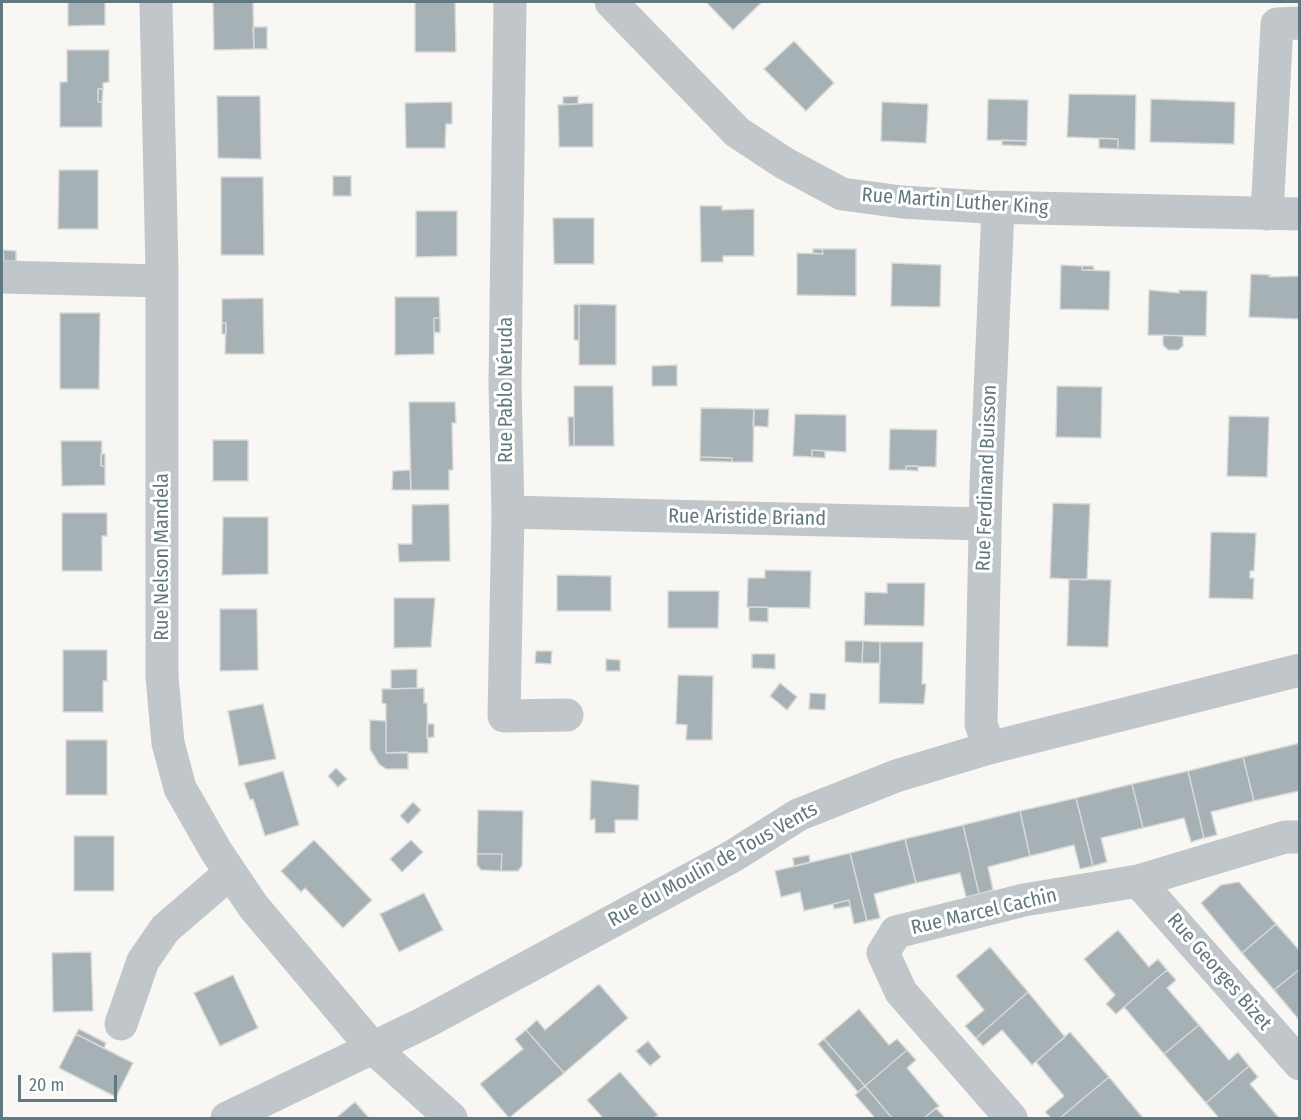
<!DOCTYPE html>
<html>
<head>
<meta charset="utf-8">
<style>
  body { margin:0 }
  #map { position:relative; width:1301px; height:1120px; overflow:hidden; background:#f8f7f4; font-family:"Fira Sans Condensed",sans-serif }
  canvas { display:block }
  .frame { position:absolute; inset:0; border:3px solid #627880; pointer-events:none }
  .scale { position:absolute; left:18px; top:1075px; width:99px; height:27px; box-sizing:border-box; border:3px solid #627880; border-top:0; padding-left:8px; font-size:18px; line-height:21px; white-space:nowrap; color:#627880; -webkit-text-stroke:4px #fff; paint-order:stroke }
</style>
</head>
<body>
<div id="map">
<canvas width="1301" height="1120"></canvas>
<div class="frame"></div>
<div class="scale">20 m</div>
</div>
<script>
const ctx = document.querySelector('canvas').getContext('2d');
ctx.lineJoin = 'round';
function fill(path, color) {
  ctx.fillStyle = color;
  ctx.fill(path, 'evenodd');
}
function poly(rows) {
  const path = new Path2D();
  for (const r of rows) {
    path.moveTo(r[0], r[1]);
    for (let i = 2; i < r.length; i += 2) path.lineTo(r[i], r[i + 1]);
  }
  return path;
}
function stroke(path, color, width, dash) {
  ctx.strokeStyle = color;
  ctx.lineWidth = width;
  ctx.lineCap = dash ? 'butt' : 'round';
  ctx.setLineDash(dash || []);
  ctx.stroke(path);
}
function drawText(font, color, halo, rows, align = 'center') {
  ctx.font = font + ' "Fira Sans Condensed",sans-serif';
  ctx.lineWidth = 6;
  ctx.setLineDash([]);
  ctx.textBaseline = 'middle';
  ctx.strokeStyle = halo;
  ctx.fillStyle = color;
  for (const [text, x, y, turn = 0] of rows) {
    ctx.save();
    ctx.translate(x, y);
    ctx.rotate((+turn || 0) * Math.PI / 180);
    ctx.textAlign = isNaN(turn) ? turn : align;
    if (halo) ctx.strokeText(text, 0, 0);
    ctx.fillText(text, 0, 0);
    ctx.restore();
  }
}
const building = poly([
  [68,2,105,2,105,25,68,26,68,2],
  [213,2,253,2,254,49,214,50,213,2],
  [415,2,455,2,456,52,415,52,415,2],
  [706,2,762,2,733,30,706,2],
  [253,27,267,27,267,49,254,49,253,27],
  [794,41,834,83,806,111,764,69,794,41],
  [67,50,109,50,109,82,103,83,103,89,98,89,98,102,102,102,102,127,60,127,60,82,67,82,67,50],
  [98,89,103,89,102,102,98,102,98,89],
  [1069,94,1136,95,1135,150,1118,149,1118,139,1067,137,1069,94],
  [217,96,260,96,261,159,218,158,217,96],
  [578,96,578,104,563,104,563,97,578,96],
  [988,99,1028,100,1027,141,987,140,988,99],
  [1151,99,1235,102,1234,144,1150,142,1151,99],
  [452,102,452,124,446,124,445,148,406,148,405,103,452,102],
  [882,102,928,104,926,143,881,141,882,102],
  [593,103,593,147,559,147,558,105,593,103],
  [1099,138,1118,139,1118,149,1099,148,1099,138],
  [1002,140,1027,141,1026,146,1002,145,1002,140],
  [59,170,98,170,98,229,58,229,59,170],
  [333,176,351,176,351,196,333,196,333,176],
  [221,177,263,177,264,255,221,255,221,177],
  [700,206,722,206,722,210,754,209,754,256,723,256,723,262,701,262,700,206],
  [416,211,457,211,457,256,416,257,416,211],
  [553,218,594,218,594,264,554,264,553,218],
  [813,249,822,249,823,254,813,253,813,249],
  [822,249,856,249,856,296,797,295,797,253,823,254,822,249],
  [3,250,16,251,16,261,4,261,3,250],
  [892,263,941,265,940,307,891,306,892,263],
  [1061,265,1082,266,1082,270,1110,271,1109,310,1060,309,1061,265],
  [1082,266,1093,266,1094,270,1082,270,1082,266],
  [1251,274,1270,275,1269,277,1300,276,1300,319,1249,317,1251,274],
  [1149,290,1179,293,1179,290,1207,291,1206,336,1148,335,1149,290],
  [395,297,439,297,440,318,434,318,434,354,395,355,395,297],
  [263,298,264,354,225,354,226,323,222,323,222,299,263,298],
  [579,304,616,305,616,365,579,365,579,304],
  [579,304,579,340,574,340,574,305,579,304],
  [60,313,100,313,99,389,60,389,60,313],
  [434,318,440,318,440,333,434,332,434,318],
  [222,323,226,323,226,334,222,334,222,323],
  [1163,335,1183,336,1183,346,1178,350,1168,350,1163,345,1163,335],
  [677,365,677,386,652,386,652,366,677,365],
  [574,386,613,386,614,446,574,446,574,386],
  [1057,386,1102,387,1101,438,1056,437,1057,386],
  [409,402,455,402,456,423,452,423,453,470,449,470,449,490,411,490,409,402],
  [701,408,754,409,753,462,732,462,732,458,700,457,701,408],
  [754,409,769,409,768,427,753,426,754,409],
  [795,414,846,415,846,452,812,450,812,457,793,456,795,414],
  [1229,416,1269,417,1267,477,1227,476,1229,416],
  [568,417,574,417,574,446,569,446,568,417],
  [890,429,937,430,936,467,906,466,906,470,889,470,890,429],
  [213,440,248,440,248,481,213,481,213,440],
  [61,441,102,441,101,466,105,466,105,485,62,486,61,441],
  [812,450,825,451,825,458,812,457,812,450],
  [101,454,105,454,105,466,101,466,101,454],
  [700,457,732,458,732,462,700,461,700,457],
  [906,466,918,466,918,471,906,470,906,466],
  [410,470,411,490,392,490,393,471,410,470],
  [1053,503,1090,504,1087,580,1050,578,1053,503],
  [449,504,450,561,399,562,398,544,412,544,412,505,449,504],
  [62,513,107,513,107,536,102,536,102,571,62,571,62,513],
  [223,517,268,517,268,574,222,575,223,517],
  [1211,532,1256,533,1254,571,1250,571,1250,578,1254,578,1253,599,1209,598,1211,532],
  [765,570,811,571,810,608,747,607,748,578,765,578,765,570],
  [557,575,611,576,611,611,557,611,557,575],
  [1069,579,1111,580,1108,647,1067,646,1069,579],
  [887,583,925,583,924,626,864,625,865,592,887,593,887,583],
  [668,591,719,591,718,628,668,628,668,591],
  [394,598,435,598,431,647,394,648,394,598],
  [749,607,768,607,768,622,749,621,749,607],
  [220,609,257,609,258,670,220,671,220,609],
  [845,641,863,641,862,663,845,662,845,641],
  [863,641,880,642,880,663,862,663,863,641],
  [880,642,923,642,922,684,926,684,924,704,879,703,880,642],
  [63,650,107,650,107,681,103,681,103,712,63,712,63,650],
  [536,651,552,651,551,664,535,663,536,651],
  [752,654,775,654,775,669,752,668,752,654],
  [606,659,620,660,620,671,606,671,606,659],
  [417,669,417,688,391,689,391,670,417,669],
  [678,675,713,676,712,740,686,740,687,725,676,724,678,675],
  [780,683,797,697,787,710,770,696,780,683],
  [424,688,424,703,427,703,428,753,386,753,386,704,382,703,382,689,424,688],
  [810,693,826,694,825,710,809,709,810,693],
  [263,704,276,759,239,766,228,711,263,704],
  [370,720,386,721,386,753,408,752,408,769,386,769,379,764,370,749,370,720],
  [427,724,434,724,434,737,427,738,427,724],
  [66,740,107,740,107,795,66,795,66,740],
  [1300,743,1300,794,1299,791,1254,801,1243,757,1300,743],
  [1243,757,1254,801,1211,812,1217,835,1204,838,1188,771,1243,757],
  [336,768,347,779,338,787,328,776,336,768],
  [283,771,299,825,265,836,253,799,250,800,244,783,283,771],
  [1188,771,1204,838,1191,842,1184,818,1143,828,1132,784,1188,771],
  [591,780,639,785,638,820,615,820,615,833,595,833,595,819,590,820,591,780],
  [1132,784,1143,828,1101,838,1107,862,1093,866,1076,798,1132,784],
  [1076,798,1093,866,1080,869,1074,845,1030,856,1020,811,1076,798],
  [413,802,421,810,408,824,400,816,413,802],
  [478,810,523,811,522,866,518,871,501,871,502,854,477,854,478,810],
  [1020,811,1030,856,988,867,993,890,979,894,963,825,1020,811],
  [963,825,979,894,966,897,960,873,916,883,905,839,963,825],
  [74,836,114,836,114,891,74,891,74,836],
  [905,839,916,883,874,894,880,918,867,921,850,853,905,839],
  [314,840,372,900,343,928,305,888,301,892,281,871,314,840],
  [411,840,423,852,402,872,390,859,411,840],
  [850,853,867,921,854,924,849,900,804,911,800,892,781,897,775,871,850,853],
  [477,854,502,854,501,871,481,870,477,865,477,854],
  [809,855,810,862,794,866,793,858,809,855],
  [1239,882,1276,924,1242,953,1201,903,1221,885,1239,882],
  [424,893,443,930,399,952,380,914,424,893],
  [849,900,850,906,834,909,833,904,849,900],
  [1276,924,1300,951,1300,969,1274,990,1242,953,1276,924],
  [1118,930,1149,967,1158,959,1167,970,1116,1014,1106,1004,1115,995,1084,959,1118,930],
  [990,947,1028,992,976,1038,965,1026,984,1010,956,976,990,947],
  [91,952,93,1011,53,1012,52,953,91,952],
  [1300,969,1300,1021,1274,990,1300,969],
  [1167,970,1176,980,1167,988,1199,1025,1164,1054,1124,1007,1167,970],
  [233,975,258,1028,220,1046,194,993,233,975],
  [599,984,628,1018,564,1073,526,1030,537,1020,545,1030,599,984],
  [1028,992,1065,1037,1032,1065,1002,1030,983,1046,976,1038,1028,992],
  [859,1009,889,1045,897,1039,907,1050,865,1086,824,1039,859,1009],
  [1199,1025,1229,1060,1238,1052,1249,1066,1206,1103,1164,1054,1199,1025],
  [79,1029,106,1043,104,1048,76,1034,79,1029],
  [526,1030,564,1073,509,1118,480,1084,523,1049,515,1039,526,1030],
  [1070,1032,1109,1077,1060,1118,1051,1118,1045,1112,1064,1096,1036,1062,1070,1032],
  [76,1034,133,1063,116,1097,59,1068,76,1034],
  [824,1039,865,1086,858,1092,818,1044,824,1039],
  [648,1041,661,1057,650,1066,636,1051,648,1041],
  [907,1050,916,1060,907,1068,939,1106,924,1118,892,1118,865,1086,907,1050],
  [1249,1066,1258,1077,1250,1084,1279,1118,1219,1118,1206,1103,1249,1066],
  [620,1072,658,1115,654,1118,603,1118,587,1100,620,1072],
  [1109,1077,1143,1118,1060,1118,1109,1077],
  [865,1086,892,1118,875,1118,855,1095,865,1086],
  [355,1102,369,1118,336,1118,355,1102],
  [936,1108,945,1118,924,1118,936,1108]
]);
fill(building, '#a5b1b4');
stroke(building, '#d9d9d7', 1.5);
stroke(poly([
  [156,2,162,271,162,677,168,743,180,788,216,851,253,906,372,1047,451,1118],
  [510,2,505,384,508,512,504,716,567,715],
  [611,2,737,132,784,163,842,194,902,202,987,207,1300,214],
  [1267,214,1277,24,1300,23],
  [2,277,162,281],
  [508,512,985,524],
  [989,748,981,724,986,485,998,208],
  [1138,881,1300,1064],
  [121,1024,143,961,165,929,230,873],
  [227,1118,426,1022,733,856,798,815,896,776,989,748,1300,670],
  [1011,1118,901,992,883,953,896,932,1024,900,1138,881,1285,837,1300,837]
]), '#c0c6c9', 33);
drawText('20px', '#627880', '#fff', [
  ["Rue Martin Luther King",955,202,4],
  ["Rue Pablo Néruda",506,390,-90],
  ["Rue Ferdinand Buisson",987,478,-88],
  ["Rue Aristide Briand",747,518,1],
  ["Rue Nelson Mandela",162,557,-90],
  ["Rue du Moulin de Tous Vents",713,865,-29],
  ["Rue Marcel Cachin",984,912,-13],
  ["Rue Georges Bizet",1219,972,49]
]);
</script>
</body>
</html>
